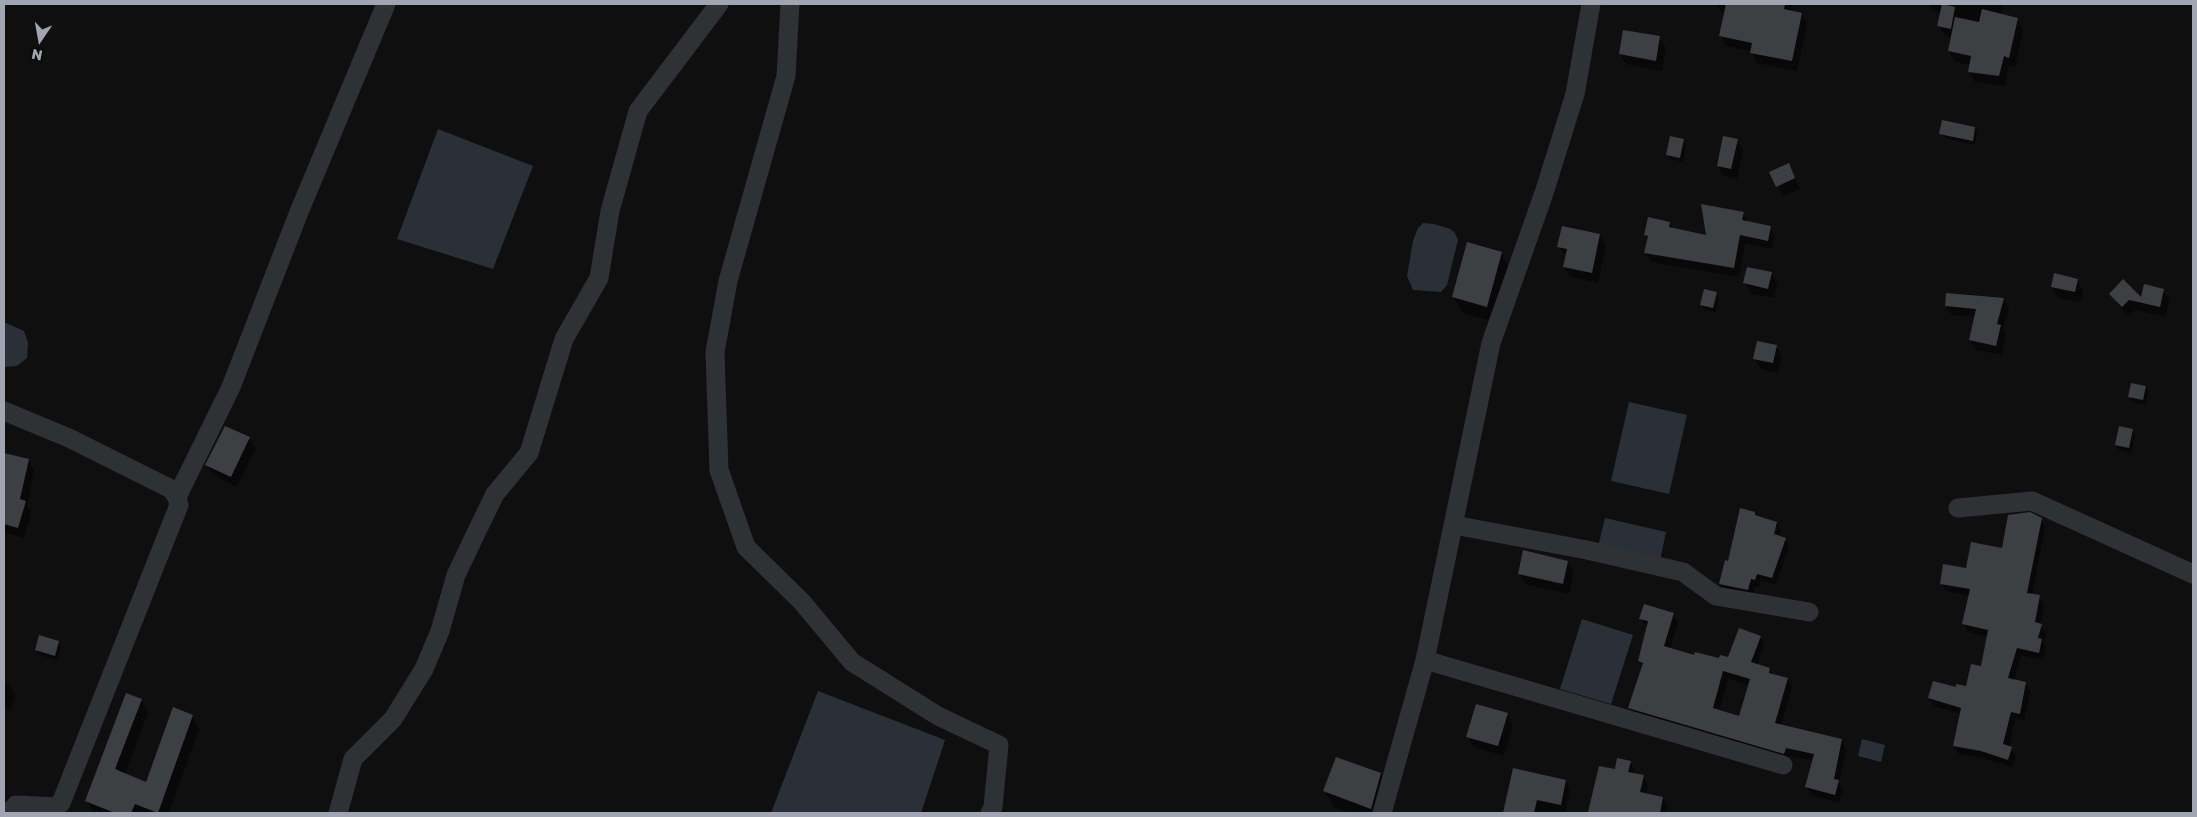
<!DOCTYPE html>
<html>
<head>
<meta charset="utf-8">
<style>
  body { margin:0 }
  #map { position:relative; width:2197px; height:817px; overflow:hidden; background:#0f0f10; font-family:"Golos Text",sans-serif }
  canvas { display:block }
  .frame { position:absolute; inset:0; border:5px solid #a1a4b1; pointer-events:none }
  .north { position:absolute; left:15px; top:15px; width:50px; height:50px; -webkit-text-stroke:4px #0a0a0b; paint-order:stroke; rotate:192deg; font-size:14px; font-weight:700; line-height:20px; text-align:center; color:#a1a4b1 }
  .north::after { content:''; display:block; margin:auto; width:18px; height:22px; background:#a1a4b1; clip-path:polygon(50% 0,100% 100%,50% 72%,0 100%) }
</style>
</head>
<body>
<div id="map">
<canvas width="2197" height="817"></canvas>
<div class="frame"></div>
<div class="north">N</div>
</div>
<script>
const ctx = document.querySelector('canvas').getContext('2d');
ctx.lineJoin = 'round';
function fill(path, color) {
  ctx.fillStyle = color;
  ctx.fill(path, 'evenodd');
}
function poly(rows) {
  const path = new Path2D();
  for (const r of rows) {
    path.moveTo(r[0], r[1]);
    for (let i = 2; i < r.length; i += 2) path.lineTo(r[i], r[i + 1]);
  }
  return path;
}
function stroke(path, color, width, dash) {
  ctx.strokeStyle = color;
  ctx.lineWidth = width;
  ctx.lineCap = dash ? 'butt' : 'round';
  ctx.setLineDash(dash || []);
  ctx.stroke(path);
}
fill(poly([
  [438,129,533,166,493,269,397,239],
  [1423,223,1434,224,1450,229,1455,233,1458,240,1447,285,1441,292,1413,290,1407,276,1413,241,1418,228],
  [4,322,24,331,28,343,27,358,17,366,4,367],
  [1629,402,1687,415,1669,494,1611,481],
  [1605,518,1666,532,1660,561,1598,547],
  [1582,619,1633,635,1611,704,1560,689],
  [818,691,945,740,921,813,771,813],
  [1862,739,1885,745,1881,762,1858,756]
]), '#293038');
fill(poly([
  [1716,4,1792,4,1791,11,1802,14,1807,24,1797,71,1757,63,1751,51,1726,46,1720,35,1725,13,1721,12],
  [1928,4,2003,4,2001,16,2017,19,2023,30,2015,67,2009,66,2005,86,1975,82,1969,72,1970,65,1955,62,1949,51,1952,38,1945,36,1939,26,1941,13,1932,11],
  [1659,38,1666,48,1662,71,1626,64,1620,54],
  [1975,128,1977,133,1975,145,1944,138,1941,133],
  [1684,140,1686,145,1683,162,1670,159,1668,155],
  [1737,140,1743,150,1737,179,1724,176,1718,165],
  [1789,165,1800,189,1783,196,1777,186],
  [1743,213,1749,223,1770,227,1775,236,1772,249,1745,243,1739,277,1651,262,1645,253,1648,240,1645,235,1670,223,1673,229,1708,236],
  [1600,235,1606,245,1598,283,1570,277,1564,267,1566,257,1559,247],
  [1501,253,1510,269,1496,322,1463,313,1453,297],
  [1771,273,1777,284,1774,298,1751,294,1745,283],
  [2077,280,2083,291,2081,302,2058,298,2052,287],
  [2163,290,2169,300,2166,317,2135,310,2129,316,2117,304,2111,294,2142,299],
  [1716,293,1719,298,1716,312,1705,310,1702,305],
  [2003,299,2009,308,2003,330,2006,335,2002,355,1976,350,1970,340,1975,317,1952,315,1946,306],
  [1776,346,1782,357,1778,373,1761,369,1755,359],
  [2146,387,2148,392,2146,405,2132,402,2130,397],
  [2132,430,2135,435,2131,453,2119,450,2116,445],
  [249,438,255,449,237,487,213,475,207,465],
  [4,455,28,460,34,470,27,505,31,513,24,538,4,532],
  [1755,513,1757,517,1777,523,1781,530,1779,537,1785,539,1789,546,1776,585,1761,580,1759,587,1755,586,1752,597,1724,591,1720,584],
  [1775,527,1777,527,1773,541,1771,540],
  [2041,519,2045,527,2032,595,2039,596,2044,605,2040,625,2046,634,2043,643,2046,648,2043,660,2021,655,2014,681,2025,683,2030,692,2024,721,2015,719,2009,747,2016,756,2012,767,1986,759,1959,754,1954,746,1961,714,1934,706,1929,698,1957,689,1967,687,1982,668,1988,637,1968,632,1964,624,1970,596,1946,591,1941,583,2003,550],
  [1568,562,1574,572,1569,594,1525,584,1519,573],
  [1673,614,1678,623,1670,649,1695,656,1729,659,1760,637,1764,645,1757,665,1770,669,1773,675,1787,679,1792,687,1781,726,1841,740,1846,749,1839,783,1843,790,1839,803,1811,795,1806,786,1814,761,1790,756,1789,761,1634,716,1629,708,1643,667,1639,661,1648,628,1640,618],
  [1728,679,1750,685,1740,717,1719,711],
  [58,642,61,647,58,660,39,655,37,650],
  [4,683,9,684,15,695,11,709,4,707],
  [141,700,148,712,125,774,147,783,192,716,199,729,169,813,94,813,87,801],
  [1507,714,1513,725,1504,756,1474,747,1468,737],
  [1630,762,1635,771,1634,775,1643,777,1648,785,1646,795,1663,798,1668,807,1666,813,1589,813,1600,768,1615,771],
  [1514,769,1566,781,1570,789,1565,813,1504,813],
  [1381,774,1390,790,1383,813,1351,813,1334,807,1325,791]
]), '#0007');
fill(poly([
  [1726,4,1785,4,1784,9,1802,13,1792,61,1750,53,1752,43,1719,36],
  [1942,4,1955,7,1951,29,1937,26],
  [1982,9,2018,18,2009,58,2004,56,1999,76,1968,72,1971,56,1948,51,1955,17,1979,22],
  [1623,30,1660,36,1656,61,1619,54],
  [1942,120,1975,127,1973,141,1939,134],
  [1670,136,1684,139,1680,158,1666,155],
  [1723,136,1738,139,1731,169,1717,166],
  [1789,163,1795,178,1776,187,1769,172],
  [1701,204,1744,212,1742,220,1771,226,1768,241,1740,235,1734,268,1644,253,1648,236,1644,235,1648,217,1670,222,1669,227,1706,235],
  [1562,226,1600,234,1592,273,1563,267,1567,249,1557,247],
  [1467,242,1502,252,1487,307,1452,297],
  [1747,267,1772,272,1768,289,1743,283],
  [2054,273,2078,279,2075,292,2051,287],
  [2123,279,2141,297,2144,284,2164,289,2160,307,2129,300,2122,307,2109,294],
  [1704,289,1717,292,1713,308,1700,305],
  [1946,293,2004,298,1997,324,2001,325,1996,346,1969,340,1976,309,1945,306],
  [1757,341,1777,345,1773,363,1753,359],
  [2131,383,2146,386,2143,400,2128,397],
  [225,426,250,437,231,477,205,465],
  [2119,426,2133,429,2129,448,2115,445],
  [4,453,29,459,20,499,26,501,18,528,4,524],
  [1740,508,1755,512,1755,515,1777,522,1774,534,1786,538,1772,578,1757,574,1755,580,1751,579,1748,590,1719,584,1725,560,1728,561],
  [2030,512,2042,518,2027,593,2040,595,2035,622,2042,624,2038,638,2042,639,2039,653,2017,648,2008,678,2026,682,2020,714,2011,712,2003,744,2012,747,2008,760,1981,751,1953,746,1961,708,1928,698,1933,681,1956,687,1956,684,1966,686,1971,664,1981,666,1988,630,1962,624,1970,589,1940,584,1943,564,1966,568,1971,542,2002,548,2008,515],
  [1523,550,1568,561,1563,584,1518,574],
  [1644,604,1674,613,1664,646,1694,655,1695,652,1719,658,1720,655,1728,657,1739,628,1761,636,1751,662,1770,668,1769,673,1788,678,1775,723,1842,739,1834,779,1839,780,1835,795,1805,787,1814,754,1786,748,1784,754,1628,708,1643,663,1638,661,1648,621,1639,619],
  [1723,671,1750,679,1739,716,1713,708],
  [39,635,59,641,55,656,35,650],
  [126,693,142,699,115,769,146,782,173,707,193,715,158,813,135,804,131,813,115,813,85,801],
  [1476,704,1508,713,1498,746,1466,737],
  [1336,757,1381,773,1371,809,1323,791],
  [1617,758,1631,761,1628,772,1644,775,1640,792,1663,797,1660,813,1588,812,1599,766,1615,769],
  [1513,768,1566,780,1561,805,1537,800,1534,813,1503,813]
]), '#3e3f43');
stroke(poly([
  [790,4,786,76,728,281,715,352,719,470,746,547,802,602,852,662,938,716,999,745,993,807,990,813],
  [4,411,69,438,171,489,177,497,179,505,61,803,57,807,16,805,9,813],
  [177,497,231,387,299,212,386,4],
  [1958,508,2032,501,2193,574],
  [1454,525,1587,550,1683,572,1716,596,1809,612],
  [1425,660,1783,765],
  [338,813,353,759,393,719,424,669,440,631,456,575,476,533,495,494,529,453,564,339,599,278,610,211,638,111,719,4],
  [1382,813,1425,660,1491,343,1544,193,1575,94,1591,4]
]), '#303135', 19);
</script>
</body>
</html>
